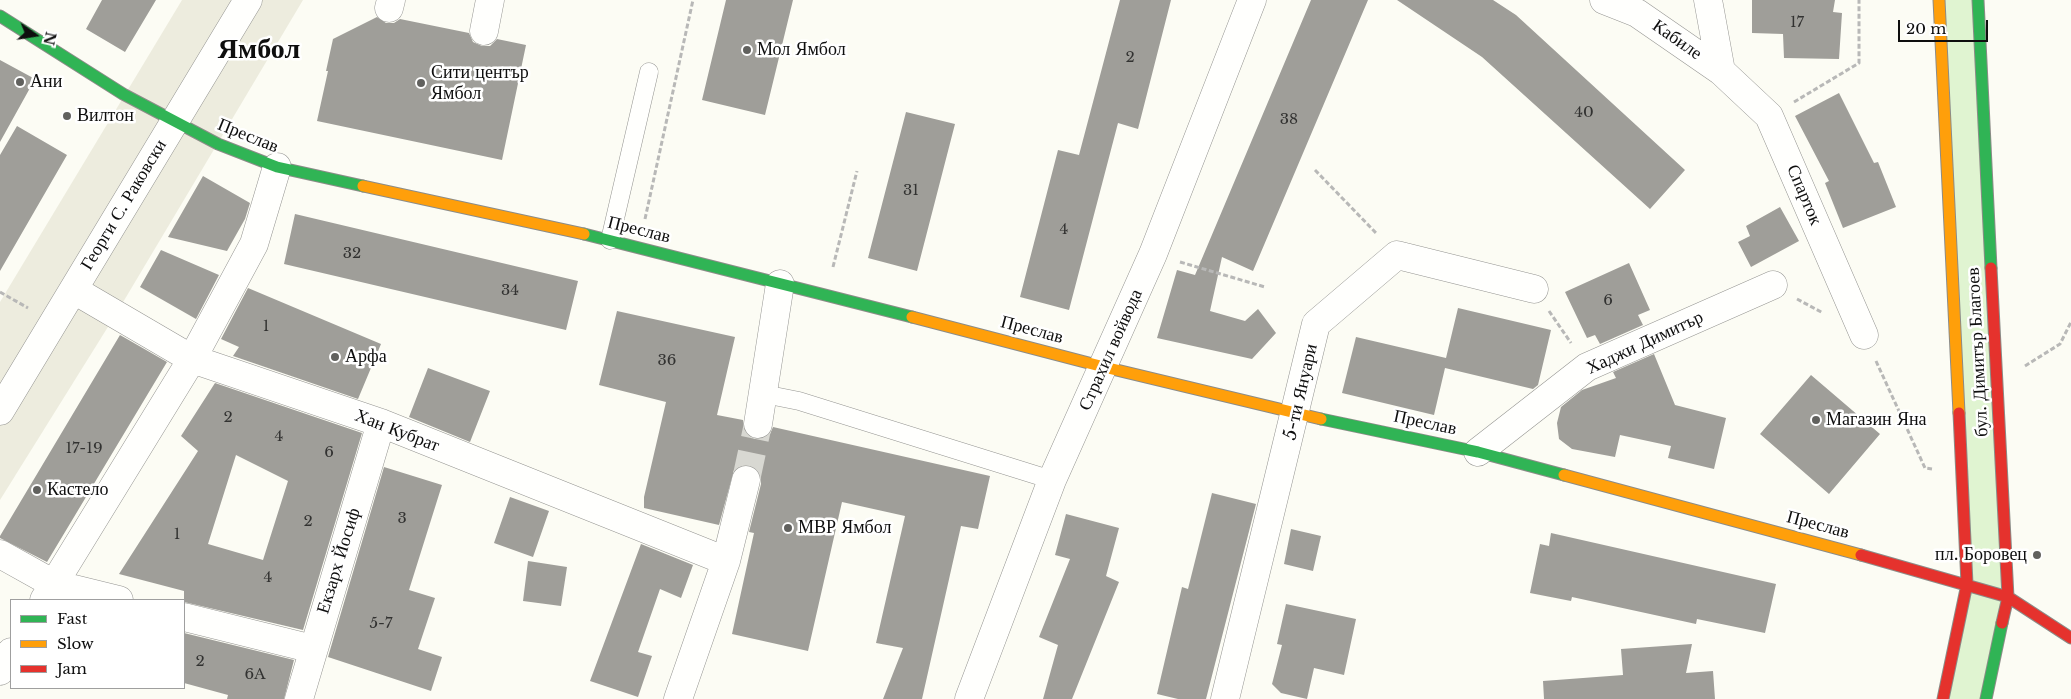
<!DOCTYPE html>
<html>
<head>
<meta charset="utf-8">
<style>
  body { margin:0 }
  #map { position:relative; width:2071px; height:699px; overflow:hidden; background:#fcfcf4; font-family:"Libre Baskerville",serif }
  canvas { display:block }
  .legend { position:absolute; left:10px; top:599px; width:175px; height:90px; box-sizing:border-box; background:#fff; border:1px solid #9f9f9f; margin:0; padding:6px 9px; list-style:none; font-size:15px; color:#0e0e0e }
  .legend li { display:flex; align-items:center; gap:10px; height:25px }
  .legend b { width:25px; border:1px solid #9f9f9f }
  .north { position:absolute; left:10px; top:10px; width:50px; height:50px; -webkit-text-stroke:4px #fff; paint-order:stroke; rotate:103deg; font-size:14px; font-weight:700; line-height:20px; text-align:center; color:#0e0e0e }
  .north::after { content:''; display:block; margin:auto; width:18px; height:22px; background:#0e0e0e; clip-path:polygon(50% 0,100% 100%,50% 72%,0 100%) }
  .scale { position:absolute; left:1898px; top:20px; width:90px; height:22px; box-sizing:border-box; border:2px solid #0e0e0e; border-top:0; padding-left:6px; font-size:15px; line-height:18px; white-space:nowrap; color:#0e0e0e; -webkit-text-stroke:4px #fff; paint-order:stroke }
</style>
</head>
<body>
<div id="map">
<canvas width="2071" height="699"></canvas>
<ul class="legend">
<li><b style="height:6px;background:#30b455"></b>Fast</li>
<li><b style="height:6px;background:#ff9f0a"></b>Slow</li>
<li><b style="height:6px;background:#e5322d"></b>Jam</li>
</ul>
<div class="north">N</div>
<div class="scale">20 m</div>
</div>
<script>
const ctx = document.querySelector('canvas').getContext('2d');
ctx.lineJoin = 'round';
function fill(path, color) {
  ctx.fillStyle = color;
  ctx.fill(path, 'evenodd');
}
function poly(rows) {
  const path = new Path2D();
  for (const r of rows) {
    path.moveTo(r[0], r[1]);
    for (let i = 2; i < r.length; i += 2) path.lineTo(r[i], r[i + 1]);
  }
  return path;
}
function stroke(path, color, width, dash) {
  ctx.strokeStyle = color;
  ctx.lineWidth = width;
  ctx.lineCap = dash ? 'butt' : 'round';
  ctx.setLineDash(dash || []);
  ctx.stroke(path);
}
function drawText(font, color, halo, rows, align = 'center') {
  ctx.font = font + ' "Libre Baskerville",serif';
  ctx.lineWidth = 5;
  ctx.setLineDash([]);
  ctx.textBaseline = 'middle';
  ctx.strokeStyle = halo;
  ctx.fillStyle = color;
  for (const [text, x, y, turn = 0] of rows) {
    ctx.save();
    ctx.translate(x, y);
    ctx.rotate((+turn || 0) * Math.PI / 180);
    ctx.textAlign = isNaN(turn) ? turn : align;
    if (halo) ctx.strokeText(text, 0, 0);
    ctx.fillText(text, 0, 0);
    ctx.restore();
  }
}
fill(poly([
  [1939,0,1978,0,2008,597,1986,699,1943,699,1967,583]
]), '#e0f4d1');
fill(poly([
  [182,0,303,0,116,314,0,500,0,302]
]), '#edecde');
fill(poly([
  [102,0,156,0,125,52,86,29],
  [726,0,793,0,765,115,702,100],
  [1120,0,1171,0,1138,129,1118,123,1069,310,1020,297,1058,150,1079,155],
  [1311,0,1368,0,1253,271,1222,257,1210,311,1245,321,1258,309,1276,333,1252,359,1157,338,1177,270,1195,275],
  [1397,0,1493,0,1516,15,1685,170,1650,209,1482,57],
  [1752,0,1835,0,1833,12,1842,13,1839,59,1784,58,1783,34,1752,33],
  [377,17,386,23,394,23,400,19,469,33,473,42,482,46,490,46,497,39,526,45,502,160,317,121,328,71,326,71,333,39],
  [0,60,35,79,0,142],
  [1839,93,1874,163,1878,162,1896,207,1843,228,1825,183,1829,181,1795,116],
  [906,112,955,124,917,271,868,258],
  [17,126,67,155,0,271,0,155],
  [203,176,250,203,245,219,227,251,168,237],
  [1780,207,1799,241,1751,267,1738,242,1750,236,1746,226],
  [295,214,578,281,566,330,284,264],
  [161,250,219,275,196,319,140,287],
  [1629,263,1650,310,1638,315,1643,325,1600,344,1595,335,1587,338,1565,292],
  [248,288,381,344,358,399,233,356,239,347,221,339],
  [1458,308,1551,330,1538,385,1533,389,1445,368,1434,415,1342,393,1356,337,1446,358],
  [617,311,735,337,717,415,743,420,744,430,749,436,755,439,764,438,770,434,773,427,990,476,978,529,961,526,922,699,883,699,903,648,876,643,905,516,842,502,808,651,732,634,754,533,749,532,761,484,761,475,756,468,749,465,741,465,734,470,719,525,644,508,644,497,666,402,599,385],
  [120,335,167,362,47,562,0,538,0,536],
  [1654,354,1675,405,1726,418,1714,469,1668,458,1671,446,1620,435,1615,457,1572,449,1559,439,1557,423,1561,407,1582,390,1616,378,1613,372],
  [428,368,490,391,470,442,409,417],
  [1811,375,1880,434,1829,494,1760,434],
  [215,383,362,433,303,630,184,602,184,591,119,574,198,451,181,436],
  [236,455,288,481,263,560,208,544],
  [384,467,442,485,409,590,435,598,418,649,442,657,431,691,328,657],
  [1212,493,1256,504,1206,699,1178,699,1157,694,1182,587,1188,589],
  [510,497,549,511,533,557,494,543],
  [1066,514,1119,528,1106,576,1119,582,1072,699,1043,699,1058,645,1039,637,1070,559,1055,555],
  [1291,529,1321,536,1313,571,1284,564],
  [1551,533,1776,584,1765,633,1697,619,1696,624,1572,597,1571,601,1530,593,1540,544,1549,546],
  [641,544,693,565,681,598,660,589,638,652,652,656,638,697,590,681],
  [528,561,567,567,561,606,523,601],
  [1286,604,1356,619,1344,675,1314,668,1307,699,1281,693,1272,684,1282,645,1277,644],
  [184,633,294,660,284,699,227,699,228,695,184,683],
  [1692,644,1686,673,1713,671,1715,699,1544,699,1543,681,1623,675,1621,649]
]), '#9f9e99');
stroke(poly([
  [746,480,758,424]
]), '#d8d8d2', 28, [28, 14]);
const lane = poly([
  [610,240,649,72],
  [764,394,799,401,1052,480]
]);
const street = poly([
  [1604,0,1637,13,1721,71,1769,116,1864,335],
  [1708,0,1721,71],
  [389,8,391,0],
  [484,31,490,0],
  [74,290,192,359,381,423,726,561],
  [0,411,248,0],
  [758,424,780,284],
  [1478,452,1587,367,1773,285],
  [0,554,54,584,119,600],
  [44,600,192,359,254,244,277,167],
  [184,617,313,649],
  [0,671,11,652],
  [299,699,381,423],
  [678,699,726,561,746,480],
  [969,699,1052,480,1153,254,1252,0],
  [1225,699,1316,324,1397,255,1534,289]
]);
const fast = poly([
  [1978,0,1991,268],
  [0,16,123,94,218,144,277,167,363,186],
  [584,234,912,317],
  [1321,419,1478,452,1564,475],
  [1986,699,2002,623]
]);
const slow = poly([
  [1939,0,1959,413],
  [363,186,584,234],
  [912,317,1104,367,1321,419],
  [1564,475,1861,555]
]);
const jam = poly([
  [1991,268,2008,597,2002,623],
  [1861,555,2008,597,2071,638],
  [1943,699,1967,584,1959,413]
]);
stroke(lane, '#959592', 19);
stroke(street, '#959592', 29);
stroke(fast, '#8c8c88', 13);
stroke(slow, '#8c8c88', 13);
stroke(jam, '#8c8c88', 13);
stroke(poly([
  [1794,102,1859,63,1859,0],
  [1315,170,1377,234],
  [645,219,693,0],
  [1180,262,1265,287],
  [833,267,857,171],
  [0,292,28,308],
  [1797,299,1823,313],
  [1549,311,1571,343],
  [1876,361,1925,468,1932,469],
  [2025,366,2060,344,2071,322]
]), '#b8b8b7', 3, [5, 2.5]);
stroke(lane, '#fffffd', 18);
stroke(street, '#fffffd', 28);
stroke(fast, '#30b455', 11);
stroke(slow, '#ff9f0a', 11);
stroke(jam, '#e5322d', 11);
for (const [x, y, r, color] of [
  [747,50,5,"#61615e"],
  [20,82,5,"#61615e"],
  [421,83,5,"#61615e"],
  [67,116,5,"#61615e"],
  [335,357,5,"#61615e"],
  [1816,420,5,"#61615e"],
  [37,490,5,"#61615e"],
  [788,528,5,"#61615e"],
  [2037,555,5,"#61615e"]
]) {
  const dot = new Path2D();
  dot.arc(x, y, r, 0, 2 * Math.PI);
  ctx.fillStyle = color;
  ctx.fill(dot);
  stroke(dot, '#fff', 2);
}
drawText('15px', '#323231', null, [
  ["17",1797,23],
  ["2",1130,58],
  ["40",1584,113],
  ["38",1289,120],
  ["31",911,191],
  ["4",1064,230],
  ["32",352,254],
  ["34",510,291],
  ["6",1608,301],
  ["1",266,327],
  ["36",667,361],
  ["2",228,418],
  ["4",279,437],
  ["17-19",84,449],
  ["6",329,453],
  ["3",402,519],
  ["2",308,522],
  ["1",177,535],
  ["4",268,578],
  ["5-7",381,624],
  ["2",200,662],
  ["6A",255,675]
]);
drawText('18px', '#0e0e0e', '#fff', [
  ["Кабиле",1677,40,35],
  ["Преслав",248,136,22],
  ["Спарток",1804,195,67],
  ["Георги С. Раковски",124,205,-59],
  ["Преслав",639,230,14],
  ["Преслав",1032,330,15],
  ["Хаджи Димитър",1645,343,-25],
  ["Страхил войвода",1111,350,-66],
  ["бул. Димитър Благоев",1978,352,-93],
  ["5-ти Януари",1301,392,-77],
  ["Преслав",1425,423,12],
  ["Хан Кубрат",397,431,21],
  ["Преслав",1818,525,15],
  ["Екзарх Йосиф",339,561,-73]
]);
drawText('18px', '#0e0e0e', '#fff', [
  ["Мол Ямбол",757,50],
  ["Сити център",431,73],
  ["Ямбол",431,94],
  ["Ани",30,82],
  ["Вилтон",77,116],
  ["Арфа",345,357],
  ["Магазин Яна",1826,420],
  ["Кастело",47,490],
  ["МВР Ямбол",798,528],
  ["пл. Боровец",2027,555,"right"]
], 'left');
drawText('bold 28px', '#0e0e0e', '#fff', [
  ["Ямбол",259,50]
]);
</script>
</body>
</html>
